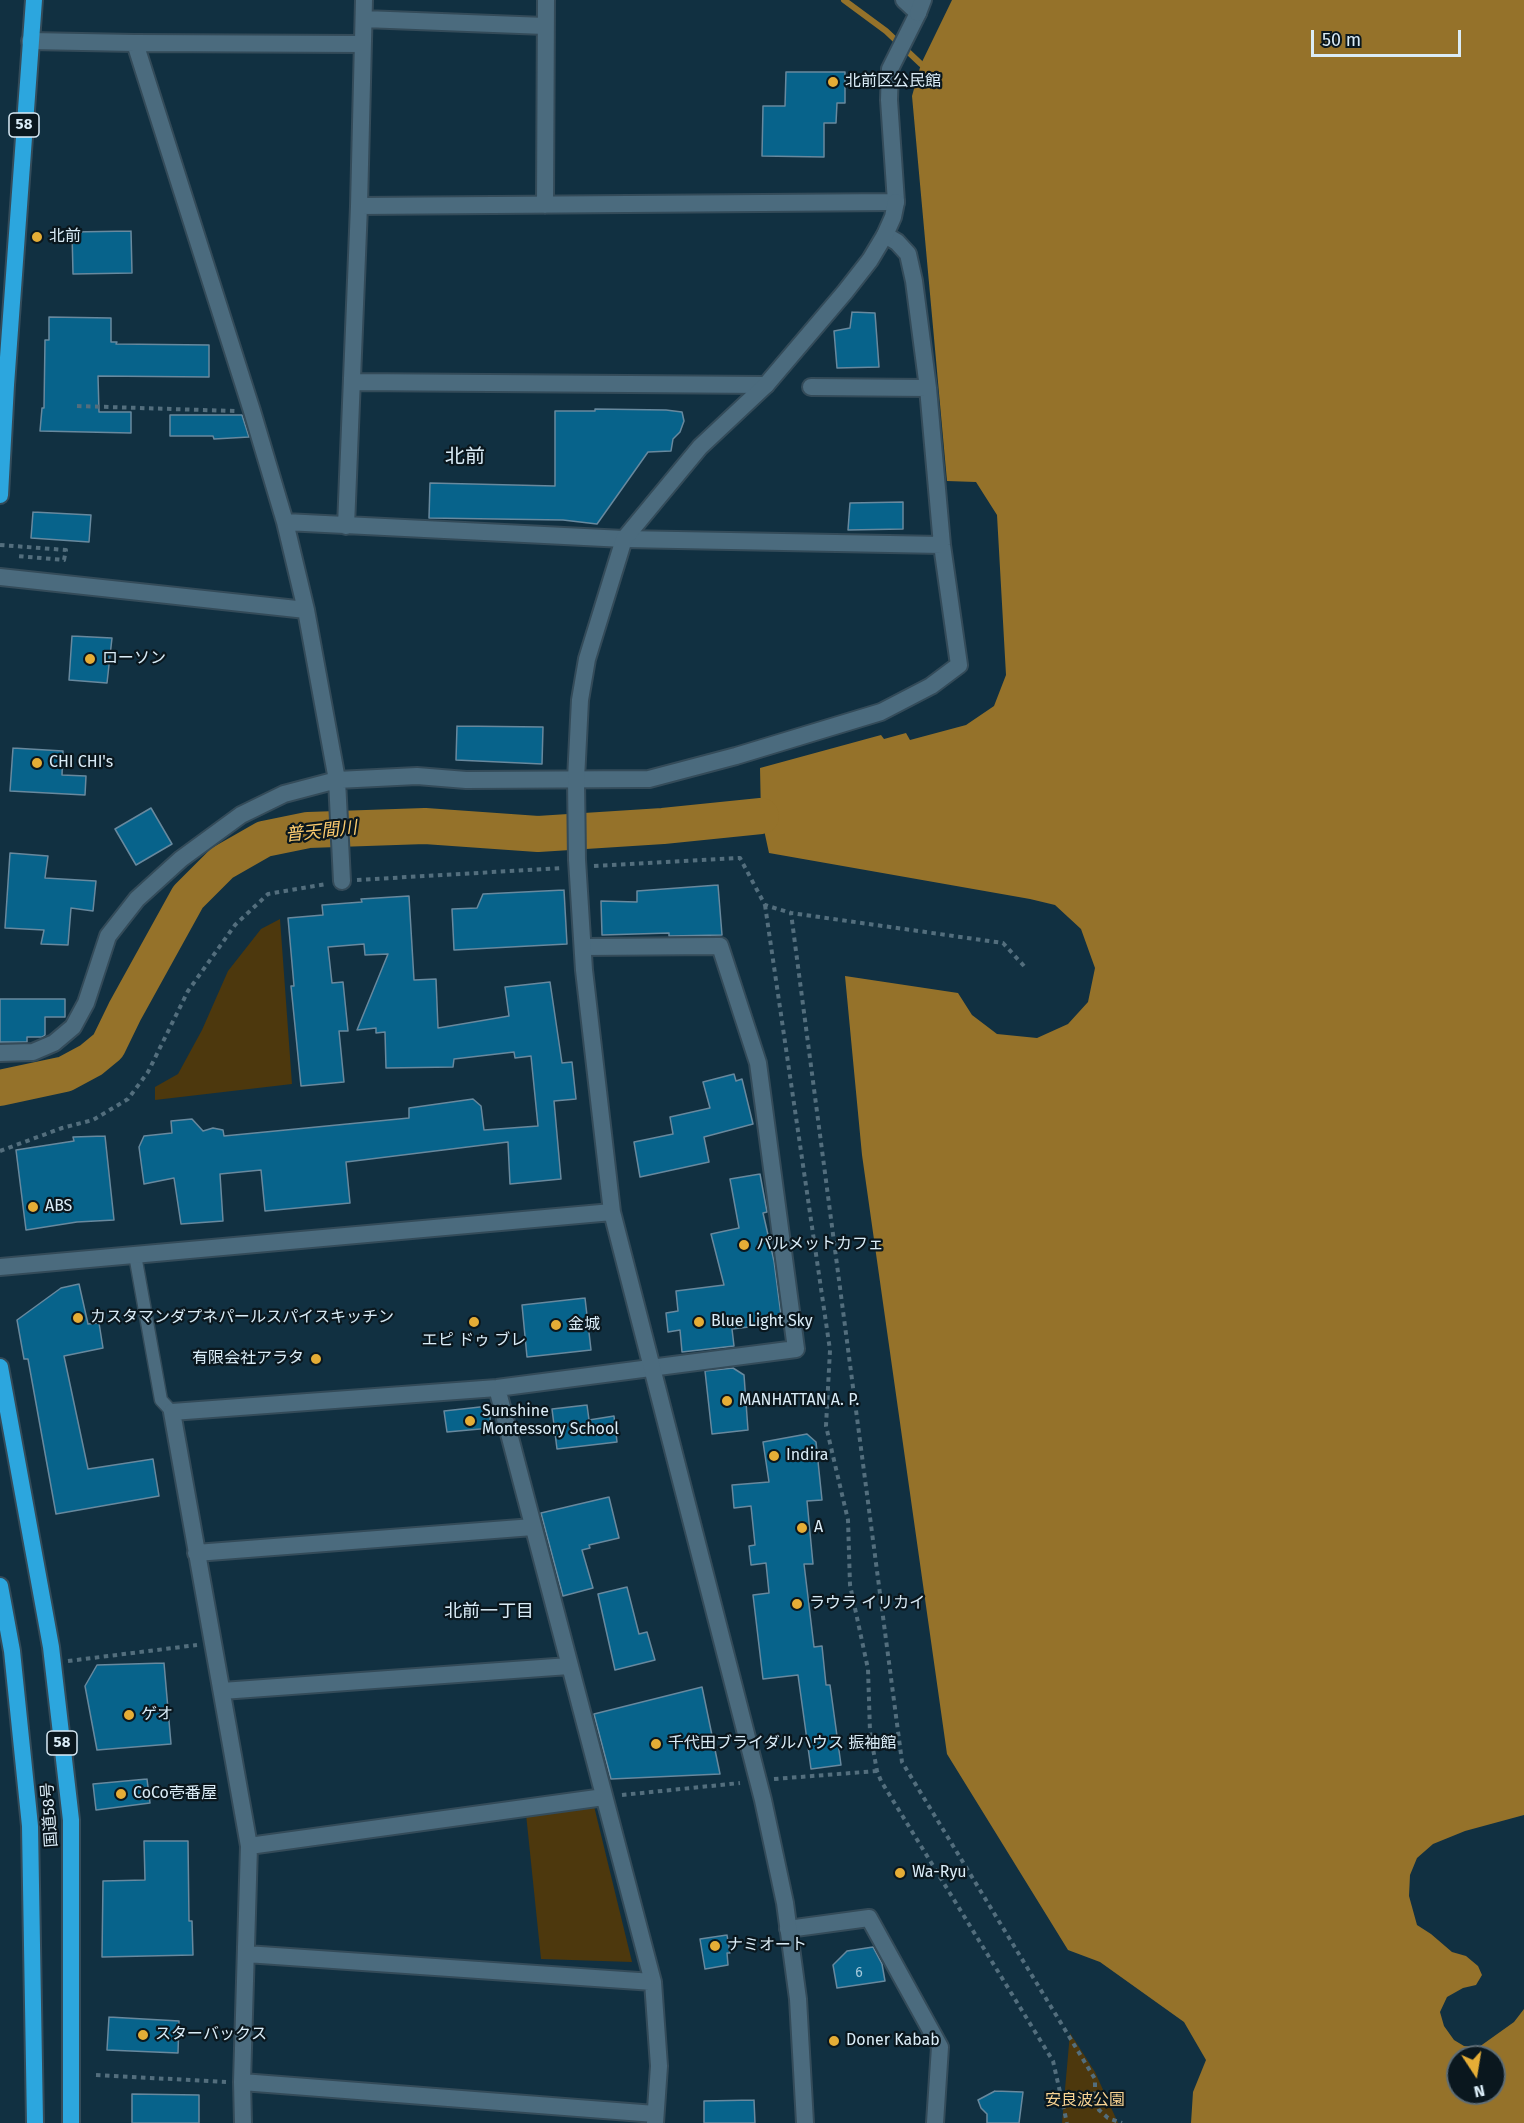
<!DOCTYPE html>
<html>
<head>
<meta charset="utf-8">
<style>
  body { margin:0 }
  #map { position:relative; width:1524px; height:2123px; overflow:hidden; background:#113041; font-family:"Fira Sans",sans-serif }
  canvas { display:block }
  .north { position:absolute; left:1446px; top:2045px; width:60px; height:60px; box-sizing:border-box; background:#0a171e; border:2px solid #5d6c75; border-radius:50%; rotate:168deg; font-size:16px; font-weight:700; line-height:24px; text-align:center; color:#daecf7 }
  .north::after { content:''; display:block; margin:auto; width:21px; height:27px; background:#e5ad36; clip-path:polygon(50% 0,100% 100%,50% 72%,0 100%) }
  .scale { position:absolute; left:1311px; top:30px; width:150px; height:27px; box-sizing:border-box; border:3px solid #daecf7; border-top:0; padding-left:8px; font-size:18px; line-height:21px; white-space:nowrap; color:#daecf7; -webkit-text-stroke:4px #0a171e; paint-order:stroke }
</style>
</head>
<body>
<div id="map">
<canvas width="1524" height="2123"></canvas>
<div class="north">N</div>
<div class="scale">50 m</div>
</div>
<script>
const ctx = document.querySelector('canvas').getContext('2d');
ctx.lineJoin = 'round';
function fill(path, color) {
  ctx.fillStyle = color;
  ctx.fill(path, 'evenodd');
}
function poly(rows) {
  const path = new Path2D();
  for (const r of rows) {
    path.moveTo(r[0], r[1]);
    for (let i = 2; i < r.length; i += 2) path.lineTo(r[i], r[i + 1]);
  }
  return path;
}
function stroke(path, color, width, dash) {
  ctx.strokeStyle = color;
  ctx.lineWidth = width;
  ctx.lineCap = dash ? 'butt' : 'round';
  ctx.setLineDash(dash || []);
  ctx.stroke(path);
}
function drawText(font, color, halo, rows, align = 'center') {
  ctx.font = font + ' "Fira Sans","Noto Sans JP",sans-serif';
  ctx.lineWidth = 4.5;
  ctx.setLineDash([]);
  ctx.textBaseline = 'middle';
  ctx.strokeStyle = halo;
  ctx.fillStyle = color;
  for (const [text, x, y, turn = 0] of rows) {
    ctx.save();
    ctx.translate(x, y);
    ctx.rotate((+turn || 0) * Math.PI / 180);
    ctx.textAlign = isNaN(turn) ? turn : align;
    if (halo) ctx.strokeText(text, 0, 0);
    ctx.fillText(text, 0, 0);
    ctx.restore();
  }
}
fill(poly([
  [280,919,292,1084,155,1100,155,1087,178,1074,202,1030,228,971,261,929],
  [594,1806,632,1962,541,1959,526,1814],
  [1070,2033,1095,2072,1118,2123,1062,2123]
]), '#4d380d');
fill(poly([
  [952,0,1524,0,1524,1815,1465,1831,1433,1844,1417,1858,1410,1875,1409,1896,1417,1925,1431,1934,1452,1952,1466,1956,1478,1966,1482,1975,1476,1985,1463,1988,1447,1997,1440,2012,1444,2026,1454,2040,1464,2046,1479,2047,1514,2022,1524,2009,1524,2123,1191,2123,1193,2092,1206,2060,1184,2022,1100,1962,1068,1950,947,1754,862,1155,845,976,958,993,972,1015,997,1034,1037,1038,1068,1024,1088,1002,1095,968,1081,929,1055,905,1030,899,769,853,761,816,760,768,881,735,884,739,906,733,910,740,966,725,994,706,1006,675,997,515,976,482,947,481,912,96,921,64],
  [1458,2057,1494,2057,1494,2093,1458,2093]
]), '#95722a');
stroke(poly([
  [844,0,886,31,921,64]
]), '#95722a', 6);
stroke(poly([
  [0,1088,65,1074,91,1060,108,1046,125,1011,188,897,222,863,264,839,308,830,425,826,538,834,663,826,761,816]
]), '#95722a', 36);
const building = poly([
  [786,72,845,72,845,103,837,103,836,123,824,123,824,157,762,156,763,106,785,106,786,72],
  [131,231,132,273,73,274,72,232,131,231],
  [852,312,875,313,879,367,837,368,834,331,850,328,852,312],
  [49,317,111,318,111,342,117,342,116,344,209,345,209,377,98,376,99,412,131,412,131,433,40,431,42,408,44,408,45,340,49,340,49,317],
  [595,409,666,410,682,412,684,421,680,432,673,439,671,451,648,452,597,524,563,520,429,518,430,483,555,486,555,411,595,411,595,409],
  [170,415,242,415,249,437,214,439,213,436,170,436,170,415],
  [903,502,903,529,848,530,850,503,903,502],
  [33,512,91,515,89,542,31,538,33,512],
  [72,636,112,638,107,683,69,680,72,636],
  [457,726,543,727,542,764,456,760,457,726],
  [13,748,63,751,62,775,86,776,85,795,10,791,13,748],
  [151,808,172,844,136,865,115,829,151,808],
  [10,853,48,856,45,878,96,881,93,911,71,908,68,945,41,944,44,930,5,928,10,853],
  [718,885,722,935,669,936,669,933,602,935,601,901,637,902,637,891,718,885],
  [564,890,567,944,454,950,452,909,477,908,483,894,564,890],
  [409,896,414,980,436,979,438,1028,509,1016,505,987,550,982,562,1063,572,1062,576,1099,554,1101,561,1179,510,1184,508,1142,346,1162,350,1203,265,1211,261,1170,220,1174,223,1221,181,1224,174,1178,144,1184,139,1147,144,1136,172,1133,171,1121,192,1119,203,1131,213,1128,223,1130,224,1136,409,1118,409,1108,473,1099,481,1106,484,1130,538,1126,531,1056,515,1058,514,1052,454,1059,453,1067,386,1068,385,1032,376,1033,376,1028,357,1030,388,954,365,955,364,944,328,947,332,983,343,982,348,1031,339,1031,344,1082,301,1086,291,986,294,986,288,918,323,915,322,905,362,902,361,899,409,896],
  [0,999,65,999,65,1017,45,1017,45,1035,42,1037,27,1037,27,1042,0,1042,0,999],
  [734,1074,736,1081,742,1079,753,1124,704,1137,709,1162,640,1177,634,1142,673,1134,670,1117,710,1108,703,1082,734,1074],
  [105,1136,114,1220,77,1222,26,1230,16,1150,74,1141,73,1137,105,1136],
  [760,1174,767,1212,763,1213,774,1261,782,1323,732,1329,734,1346,682,1352,680,1330,668,1332,666,1313,678,1311,676,1291,724,1285,711,1234,739,1228,730,1179,760,1174],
  [79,1284,88,1324,99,1323,103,1348,64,1356,88,1469,153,1459,159,1496,56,1514,28,1359,24,1359,17,1320,61,1288,79,1284],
  [585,1298,591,1350,527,1357,522,1305,585,1298],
  [733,1368,744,1375,748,1430,712,1434,705,1371,733,1368],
  [587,1405,589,1420,614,1416,617,1442,557,1449,552,1409,587,1405],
  [489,1406,491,1428,447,1432,444,1411,489,1406],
  [807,1434,816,1442,822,1500,807,1501,813,1564,804,1564,814,1647,822,1646,826,1685,830,1685,841,1765,811,1769,798,1675,763,1679,753,1595,769,1593,766,1563,751,1565,749,1546,755,1545,751,1506,734,1508,732,1485,769,1482,763,1442,807,1434],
  [609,1497,619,1538,589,1545,590,1548,582,1550,593,1588,563,1596,541,1513,609,1497],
  [627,1587,639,1634,647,1632,655,1660,615,1670,598,1594,627,1587],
  [164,1663,171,1744,97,1750,85,1686,97,1665,164,1663],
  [702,1687,720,1774,611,1779,594,1714,702,1687],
  [147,1779,150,1803,96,1810,93,1784,147,1779],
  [144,1841,188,1841,189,1921,192,1921,193,1955,102,1957,103,1881,145,1880,144,1841],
  [727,1935,730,1953,727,1953,728,1965,705,1969,700,1939,727,1935],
  [873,1947,882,1964,885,1981,837,1988,833,1965,847,1951,873,1947],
  [109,2017,179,2021,178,2053,107,2050,109,2017],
  [995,2091,1023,2092,1019,2123,987,2123,987,2114,981,2108,978,2100,995,2091],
  [132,2094,199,2095,199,2123,132,2123,132,2094],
  [754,2100,755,2123,704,2123,704,2101,754,2100]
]);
fill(building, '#07638b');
stroke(building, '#68899e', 1.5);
const pedestrian = poly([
  [135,1255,161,1400,172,1412]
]);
const minor = poly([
  [364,19,545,26],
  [30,41,135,43,363,44],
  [135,43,252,411,285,522,306,610,337,780,342,881],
  [545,205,546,0],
  [359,206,896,202,889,100,890,69,918,13,904,0],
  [352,382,766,385],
  [811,387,928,388],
  [285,522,624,539,942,545],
  [346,526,359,206,364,0],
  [0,577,306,610],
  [0,1053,33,1052,54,1043,73,1027,86,1003,108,936,137,899,181,859,241,815,284,794,337,780,417,776,466,780,649,779,736,756,881,712,931,686,959,665,942,545,928,388,914,281,908,254,897,242,885,235],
  [497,1388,653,1982,659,2066,655,2123],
  [196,1553,533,1527],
  [222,1691,569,1666],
  [249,1846,604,1797],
  [788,1929,869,1918,940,2047,935,2123],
  [246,1954,653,1982],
  [242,2082,655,2114],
  [243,2123,242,2082,249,1846,172,1412,497,1388,796,1349,758,1063,720,946,583,947]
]);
const tertiary = poly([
  [918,13,923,0],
  [0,1267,612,1212],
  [805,2123,798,1999,785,1903,763,1800,612,1212,584,970,577,860,576,779,580,700,587,659,624,539,700,447,766,385,845,292,870,260,885,235,893,217,896,202]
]);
const trunk = poly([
  [0,495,6,385,34,0],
  [0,1367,51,1647,71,1820,71,2123],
  [0,1586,12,1651,30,1826,35,2123]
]);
stroke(pedestrian, '#344b59', 15);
stroke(minor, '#344b59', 20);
stroke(tertiary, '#344b59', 20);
stroke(trunk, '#344b59', 20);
stroke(poly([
  [77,406,235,411],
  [0,545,66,550,64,560,17,556],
  [594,866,740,858,765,905,791,913],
  [357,880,562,868],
  [765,905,830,1350,826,1426,848,1520,850,1585,868,1669,870,1732,877,1771,881,1781,1053,2061,1067,2123],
  [1024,966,1003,943,791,913,902,1762,1095,2079,1095,2100,1099,2110,1108,2118,1122,2123],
  [0,1151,62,1128,93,1120,128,1099,148,1072,188,991,235,925,268,894,326,884],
  [68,1661,197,1645],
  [774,1779,877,1771],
  [622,1795,740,1783],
  [96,2075,226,2082]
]), '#536e7d', 4, [4.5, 4.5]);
stroke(pedestrian, '#4b6b7e', 12);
stroke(minor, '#4b6b7e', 16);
stroke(tertiary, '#4b6b7e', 16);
stroke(trunk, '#2ca6de', 16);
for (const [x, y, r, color] of [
  [833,82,6,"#e5ad36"],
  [37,237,6,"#e5ad36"],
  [90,659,6,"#e5ad36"],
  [37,763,6,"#e5ad36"],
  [33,1207,6,"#e5ad36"],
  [744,1245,6,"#e5ad36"],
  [78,1318,6,"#e5ad36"],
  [474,1322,6,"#e5ad36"],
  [699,1322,6,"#e5ad36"],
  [556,1325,6,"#e5ad36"],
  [316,1359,6,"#e5ad36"],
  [727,1401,6,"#e5ad36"],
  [470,1421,6,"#e5ad36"],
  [774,1456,6,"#e5ad36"],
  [802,1528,6,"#e5ad36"],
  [797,1604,6,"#e5ad36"],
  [129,1715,6,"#e5ad36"],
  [656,1744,6,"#e5ad36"],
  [121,1794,6,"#e5ad36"],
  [900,1873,6,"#e5ad36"],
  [715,1946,6,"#e5ad36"],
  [143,2035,6,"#e5ad36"],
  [834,2041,6,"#e5ad36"]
]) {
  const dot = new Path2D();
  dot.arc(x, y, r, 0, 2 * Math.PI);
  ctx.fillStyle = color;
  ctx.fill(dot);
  stroke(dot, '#0a171e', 2);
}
drawText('14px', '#a5cadc', null, [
  ["6",859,1973]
]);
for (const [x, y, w] of [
  [24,125,30],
  [62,1743,30]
]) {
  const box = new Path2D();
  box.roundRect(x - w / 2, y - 12, w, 24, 4.5);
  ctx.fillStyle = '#0a171e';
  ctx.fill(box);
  stroke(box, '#daecf7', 1.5);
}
drawText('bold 15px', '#daecf7', null, [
  ["58",24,125],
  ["58",62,1743]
]);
drawText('16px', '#daecf7', '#0a171e', [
  ["北前区公民館",845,82],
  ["北前",49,237],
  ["ローソン",102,659],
  ["CHI CHI's",49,763],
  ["ABS",45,1207],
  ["パルメットカフェ",756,1245],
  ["カスタマンダプネパールスパイスキッチン",90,1318],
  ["Blue Light Sky",711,1322],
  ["金城",568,1325],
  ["エピ ドゥ ブレ",474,1341,"center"],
  ["有限会社アラタ",304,1359,"right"],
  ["MANHATTAN A. P.",739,1401],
  ["Sunshine",482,1412],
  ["Montessory School",482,1430],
  ["Indira",786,1456],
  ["A",814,1528],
  ["ラウラ イリカイ",809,1604],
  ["ゲオ",141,1715],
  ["千代田ブライダルハウス 振袖館",668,1744],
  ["CoCo壱番屋",133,1794],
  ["Wa-Ryu",912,1873],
  ["ナミオート",727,1946],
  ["スターバックス",155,2035],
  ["Doner Kabab",846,2041]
], 'left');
drawText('16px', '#daecf7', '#0a171e', [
  ["国道58号",50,1815,-94]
]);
drawText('16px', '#f9d493', '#0a171e', [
  ["安良波公園",1085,2101]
]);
drawText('italic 18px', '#faca6e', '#0a171e', [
  ["普天間川",321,832,-6]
]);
drawText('18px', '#daecf7', '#0a171e', [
  ["北前一丁目",489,1612]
]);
drawText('20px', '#daecf7', '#0a171e', [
  ["北前",465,457]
]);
</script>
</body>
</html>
